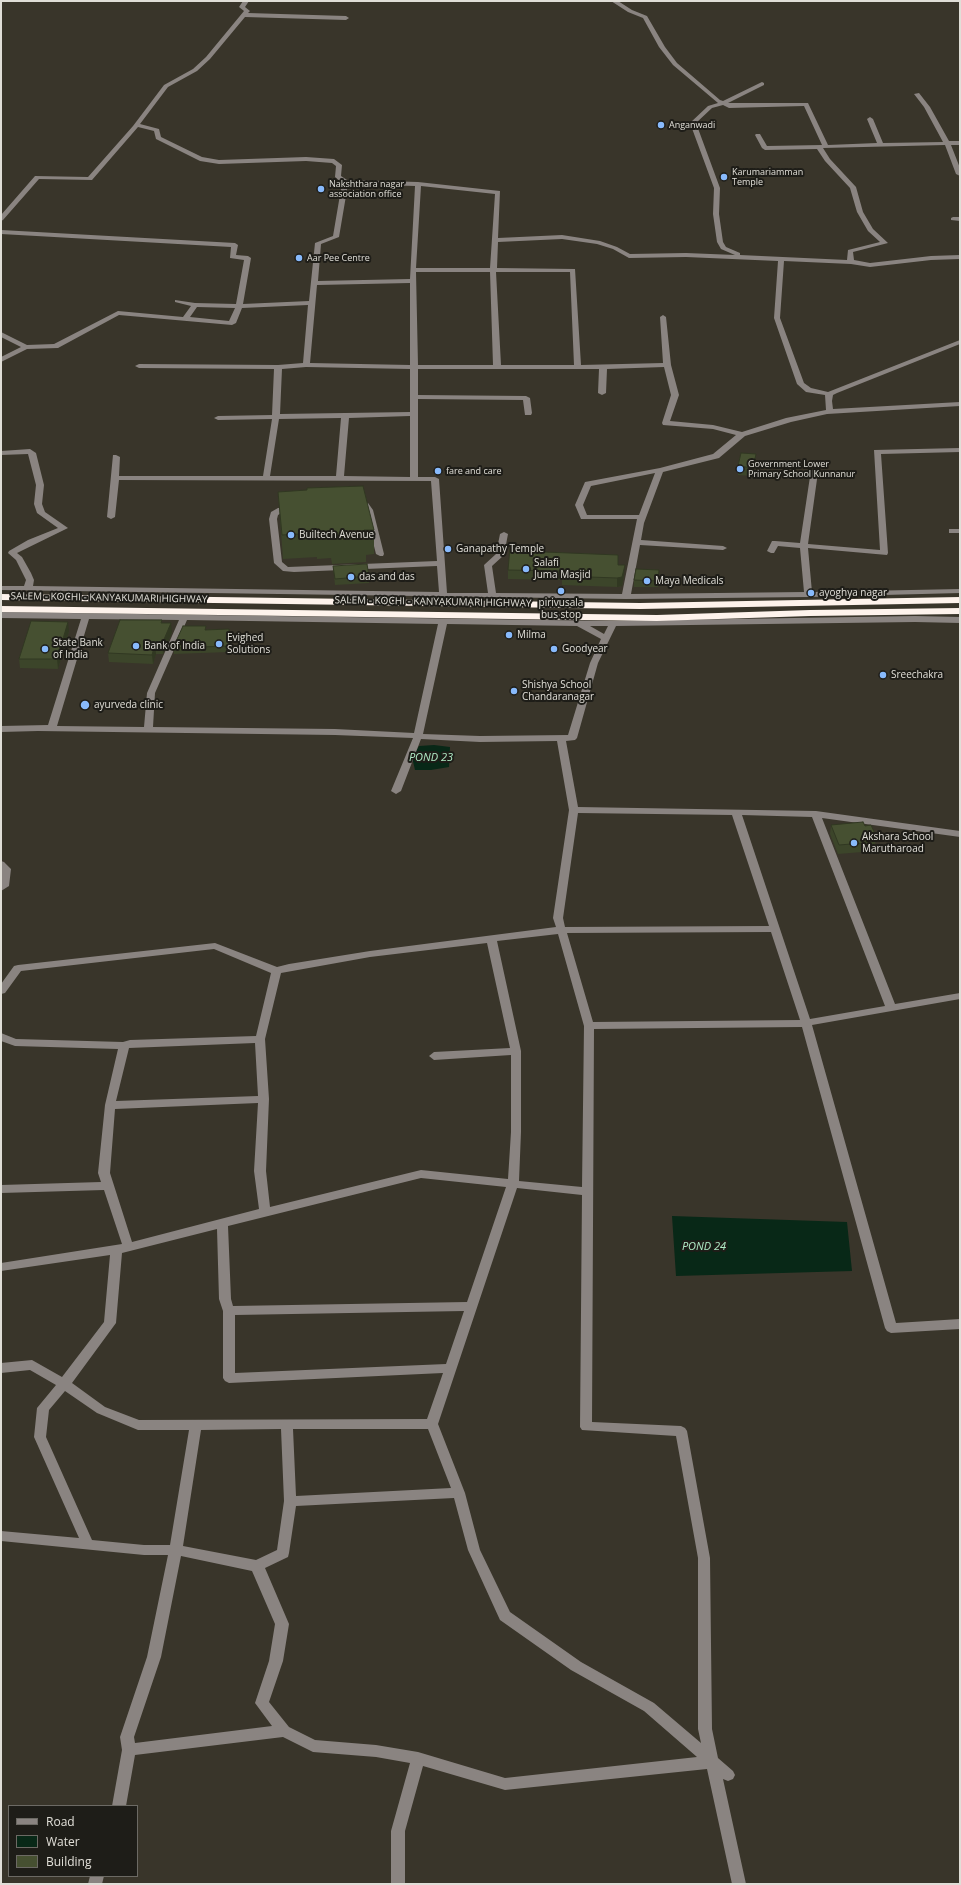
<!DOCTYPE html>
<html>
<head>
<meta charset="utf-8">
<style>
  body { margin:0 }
  #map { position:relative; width:961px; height:1885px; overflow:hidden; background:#39352a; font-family:"Open Sans",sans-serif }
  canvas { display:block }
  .frame { position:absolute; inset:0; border:2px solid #e0ded7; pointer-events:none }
  .legend { position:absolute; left:8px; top:1805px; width:130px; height:72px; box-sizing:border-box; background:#1e1d18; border:1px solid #6c6a64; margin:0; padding:5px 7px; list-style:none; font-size:12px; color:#e0ded7 }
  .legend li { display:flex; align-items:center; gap:8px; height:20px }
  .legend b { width:20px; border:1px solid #6c6a64 }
</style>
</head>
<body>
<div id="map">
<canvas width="961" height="1885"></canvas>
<div class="frame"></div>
<ul class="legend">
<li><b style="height:5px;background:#8a8481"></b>Road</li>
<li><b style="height:11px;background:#082817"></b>Water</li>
<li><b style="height:11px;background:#465031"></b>Building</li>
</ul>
</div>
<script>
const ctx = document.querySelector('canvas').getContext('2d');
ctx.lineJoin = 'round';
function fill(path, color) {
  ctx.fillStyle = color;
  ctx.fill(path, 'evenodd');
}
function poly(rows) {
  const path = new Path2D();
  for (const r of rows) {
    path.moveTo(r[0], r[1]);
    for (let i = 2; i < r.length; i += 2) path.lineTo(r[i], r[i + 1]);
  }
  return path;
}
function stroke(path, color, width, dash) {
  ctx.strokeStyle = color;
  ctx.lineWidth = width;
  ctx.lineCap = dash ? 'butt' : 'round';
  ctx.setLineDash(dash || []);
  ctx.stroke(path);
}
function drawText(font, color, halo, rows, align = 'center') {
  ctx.font = font + ' "Open Sans",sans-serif';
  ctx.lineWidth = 4;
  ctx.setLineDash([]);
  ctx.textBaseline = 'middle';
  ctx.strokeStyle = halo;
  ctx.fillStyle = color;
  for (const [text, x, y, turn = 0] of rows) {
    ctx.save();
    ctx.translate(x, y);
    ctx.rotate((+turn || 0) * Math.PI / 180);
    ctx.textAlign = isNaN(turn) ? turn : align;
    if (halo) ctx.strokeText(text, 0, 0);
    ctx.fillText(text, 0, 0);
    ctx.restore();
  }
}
fill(poly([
  [434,745,450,747,449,767,431,770,415,770,412,757,419,746],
  [672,1216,847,1222,852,1271,676,1276]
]), '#082817');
fill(poly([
  [243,1,249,1,245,7,250,11,248,13,346,16,349,18,346,20,245,17,210,59,197,71,168,87,140,124,159,129,161,137,202,157,219,160,306,157,334,159,342,165,341,176,347,180,418,182,500,191,498,238,562,235,600,241,617,247,630,254,686,253,735,255,721,249,717,242,713,214,714,188,690,123,708,106,718,103,673,65,659,47,643,18,628,12,611,1,618,1,632,10,647,16,665,47,677,63,720,100,723,101,762,82,764,83,764,85,728,103,808,103,828,145,877,143,867,119,870,117,873,119,883,143,943,142,924,107,914,94,919,93,930,107,949,141,960,141,960,145,951,145,960,168,960,176,956,174,945,145,823,148,830,159,856,187,863,212,873,229,888,243,853,252,854,260,870,263,931,256,960,255,960,259,931,260,870,267,851,264,784,261,780,318,804,383,811,388,828,392,960,340,960,344,837,393,833,395,832,401,833,409,960,402,960,406,827,414,791,422,745,436,719,458,663,472,644,523,641,540,723,546,727,548,723,550,640,545,631,594,804,592,800,548,778,546,774,553,771,553,767,551,772,541,775,541,800,543,811,470,817,470,818,472,808,544,880,550,874,450,960,448,960,452,881,454,888,553,887,555,808,548,812,592,960,589,960,593,808,597,626,599,1,590,1,586,24,586,26,580,16,560,8,553,9,551,28,540,58,528,37,513,34,504,36,485,28,454,1,455,1,451,30,449,36,453,44,485,42,504,45,512,68,528,17,553,22,557,31,573,34,580,33,586,439,592,437,566,294,572,283,571,274,563,269,519,271,512,278,508,293,507,297,509,293,511,283,512,278,515,277,519,282,562,288,567,437,561,431,481,119,480,115,517,111,519,107,517,113,455,116,455,120,457,119,476,263,476,272,419,218,420,214,418,218,416,272,415,274,369,139,368,135,366,139,364,278,365,303,363,308,305,242,308,236,323,232,325,119,315,58,348,27,349,1,362,1,357,21,347,1,337,1,332,27,345,54,344,118,311,183,317,191,306,175,302,175,300,195,303,236,304,244,260,230,258,231,247,1,234,1,230,235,243,238,245,236,255,248,256,251,258,243,304,309,301,315,243,333,236,342,183,335,177,336,166,332,163,306,161,219,164,200,161,156,139,154,131,138,127,92,180,39,179,3,220,1,221,1,215,35,176,88,177,133,126,164,85,193,69,206,57,244,11,239,7,243,1],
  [723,105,729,108,804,106,822,145,767,146,760,134,756,134,755,135,762,148,765,150,817,149,825,161,850,188,857,212,868,231,880,242,848,250,847,260,740,255,740,253,726,247,723,242,719,214,720,188,696,123,712,108,723,105],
  [348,184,415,186,410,279,318,281,321,244,339,237,348,184],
  [421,186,495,194,490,268,416,268,421,186],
  [562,239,597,244,613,249,629,258,686,257,778,261,774,318,797,384,806,392,825,395,826,410,786,418,742,432,713,425,670,421,679,395,671,365,666,317,663,315,660,317,663,363,581,365,575,269,497,268,498,242,562,239],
  [416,272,490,272,493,365,418,365,416,272],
  [496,272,570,272,574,365,501,365,496,272],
  [410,283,410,365,310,363,317,285,410,283],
  [197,307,235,308,229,321,190,317,197,307],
  [306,367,410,369,410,412,280,414,282,369,306,367],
  [664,367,671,395,662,423,663,425,713,429,736,435,713,454,660,468,585,482,575,505,581,519,637,519,622,594,496,593,492,566,504,555,508,534,504,532,500,534,496,554,484,565,488,593,447,593,439,479,435,477,418,477,418,399,523,400,525,415,531,415,532,413,530,398,526,396,418,395,418,369,599,369,598,393,602,395,606,393,607,369,664,367],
  [410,416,410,477,344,476,349,418,410,416],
  [341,418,336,476,270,476,279,419,341,418],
  [655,473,639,515,587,515,583,505,591,486,655,473],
  [953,217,960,217,960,221,951,220,951,218,953,217],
  [354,503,368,503,373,510,384,554,383,556,380,556,376,554,365,510,363,507,354,507,354,503],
  [949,529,960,529,960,533,949,533,949,529],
  [1,612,613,621,915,616,960,617,960,623,915,622,616,626,598,663,577,738,575,740,566,741,578,807,816,811,960,831,960,837,822,818,895,1004,960,993,960,999,812,1025,896,1323,960,1319,960,1329,891,1333,887,1331,885,1328,802,1027,594,1029,592,1422,681,1426,685,1428,687,1431,710,1558,712,1729,718,1758,733,1771,735,1775,733,1779,728,1781,723,1779,746,1884,732,1884,707,1769,505,1790,423,1766,405,1831,405,1884,391,1884,391,1831,410,1763,376,1757,313,1752,283,1737,135,1755,126,1806,112,1806,122,1750,120,1737,147,1657,168,1555,144,1555,1,1541,1,1531,79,1538,34,1437,37,1408,56,1385,30,1370,1,1373,1,1363,32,1360,62,1377,104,1322,110,1255,1,1271,1,1263,122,1244,104,1190,1,1193,1,1185,101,1182,98,1173,105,1105,118,1049,15,1046,1,1041,1,1033,16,1039,123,1042,130,1040,256,1036,271,973,214,949,21,971,5,993,1,994,1,984,14,966,18,965,215,943,277,967,289,964,370,951,556,927,553,918,569,810,557,741,480,742,421,739,401,791,396,794,391,791,413,738,335,735,38,731,1,732,1,726,48,725,81,619,1,618,1,612],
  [89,619,179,620,147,693,144,727,57,726,89,619],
  [187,620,438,624,414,733,335,729,153,727,155,693,187,620],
  [447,624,577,626,601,639,590,663,568,735,480,736,423,734,447,624],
  [590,626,608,626,604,634,590,626],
  [578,813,732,815,769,926,565,927,563,918,578,813],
  [742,815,812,817,885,1006,810,1019,742,815],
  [771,932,800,1020,593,1022,567,933,771,932],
  [558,934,584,1026,582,1187,519,1181,521,1132,521,1051,497,941,558,934],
  [487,943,510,1048,434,1052,429,1056,434,1060,511,1055,511,1132,508,1179,421,1170,270,1207,266,1171,269,1099,265,1039,281,973,370,957,487,943],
  [255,1043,258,1096,116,1101,129,1048,255,1043],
  [258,1103,254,1171,259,1209,132,1242,110,1173,115,1109,258,1103],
  [421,1178,506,1187,467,1302,233,1306,231,1299,228,1226,421,1178],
  [517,1188,582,1195,580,1427,582,1430,676,1436,698,1558,698,1729,701,1743,654,1703,581,1662,510,1612,480,1550,465,1493,438,1424,517,1188],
  [217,1229,219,1299,223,1311,223,1378,225,1381,229,1383,443,1373,427,1419,139,1420,105,1407,72,1383,116,1323,122,1253,217,1229],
  [464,1311,446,1364,235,1373,235,1315,464,1311],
  [65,1391,97,1413,138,1430,189,1430,170,1545,144,1545,92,1540,46,1437,49,1410,65,1391],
  [281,1429,284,1501,277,1550,256,1560,183,1546,201,1430,281,1429],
  [293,1429,428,1429,451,1488,296,1496,293,1429],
  [454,1498,468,1550,500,1620,571,1670,644,1711,697,1757,505,1778,418,1752,376,1745,315,1740,289,1727,269,1702,283,1661,289,1624,265,1568,288,1557,289,1553,296,1506,454,1498],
  [181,1556,252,1571,275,1624,269,1661,255,1703,272,1726,135,1743,134,1737,161,1657,181,1556],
  [1,861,4,862,11,869,9,886,1,891,1,861],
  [90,1876,104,1876,102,1884,88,1884,90,1876]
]), '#8a8481');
fill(poly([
  [1,594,640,603,960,597,960,603,640,609,1,600,1,594],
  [1,606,657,615,810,610,960,608,960,614,810,616,657,621,1,612,1,606]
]), '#fef3ec');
fill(poly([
  [755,463,753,476,738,475,738,466],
  [278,492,374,530,374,554,366,555,366,562,332,564,331,558,317,559,317,557,283,559],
  [618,565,624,575,622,586,617,587,562,585,562,580,508,579,508,570],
  [333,566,369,576,369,583,335,585],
  [659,570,658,587,634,587,634,580],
  [162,620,162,623,172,632,163,654,156,654,153,664,109,662,108,653],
  [206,630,230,635,229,652,174,654,173,648],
  [69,631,58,669,20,668,19,659],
  [831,825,865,826,876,836,875,846,870,846,870,848,862,849,862,852,838,854,830,834]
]), '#3c452a');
fill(poly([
  [756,454,755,463,753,476,753,468],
  [625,565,624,575,622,586,617,587,617,578],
  [68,622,69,631,58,669,57,659],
  [171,623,172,632,163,654,162,644],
  [229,629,230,635,229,652],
  [155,644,156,654,153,664,152,655]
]), '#313822');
const building = poly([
  [741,453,756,454,753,468,738,466,741,453],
  [363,486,374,530,364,530,365,538,331,539,330,534,316,535,316,533,282,535,278,492,307,490,307,488,363,486],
  [510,548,544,549,544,552,618,555,618,565,625,565,622,577,617,578,562,576,563,571,508,570,510,548],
  [367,564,369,576,335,579,333,566,367,564],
  [636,569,659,570,658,581,634,580,636,569],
  [120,620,162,620,161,623,171,623,162,644,155,644,152,655,108,653,120,620],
  [31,621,68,622,57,659,19,659,31,621],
  [183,626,206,626,205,630,229,629,229,646,173,648,183,626],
  [863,822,865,826,871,825,876,836,870,837,871,839,862,839,863,843,839,845,831,825,863,822]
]);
fill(building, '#465031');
stroke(building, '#313822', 1);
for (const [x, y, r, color] of [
  [661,125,4,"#88bafc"],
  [724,177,4,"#88bafc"],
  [321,189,4,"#88bafc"],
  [299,258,4,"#88bafc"],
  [740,469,4,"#88bafc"],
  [438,471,4,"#88bafc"],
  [291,535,4,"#88bafc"],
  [448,549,4,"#88bafc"],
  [526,569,4,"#88bafc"],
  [351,577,4,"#88bafc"],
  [647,581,4,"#88bafc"],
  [561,591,4,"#88bafc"],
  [811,593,4,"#88bafc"],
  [509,635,4,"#88bafc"],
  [219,644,4,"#88bafc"],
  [136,646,4,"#88bafc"],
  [45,649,4,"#88bafc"],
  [554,649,4,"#88bafc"],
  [883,675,4,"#88bafc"],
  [514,691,4,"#88bafc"],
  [85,705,5,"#88bafc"],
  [854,843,4,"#88bafc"]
]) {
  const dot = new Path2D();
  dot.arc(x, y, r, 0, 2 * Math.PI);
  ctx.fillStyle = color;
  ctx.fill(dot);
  stroke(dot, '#1e1d18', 1.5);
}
drawText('9px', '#e0ded7', '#1e1d18', [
  ["Anganwadi",669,125],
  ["Karumariamman",732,172],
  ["Temple",732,182],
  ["Nakshthara nagar",329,184],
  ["association office",329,194],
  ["Aar Pee Centre",307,258],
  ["Government Lower",748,464],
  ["Primary School Kunnanur",748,474],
  ["fare and care",446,471]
], 'left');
drawText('10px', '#e0ded7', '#1e1d18', [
  ["Builtech Avenue",299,535],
  ["Ganapathy Temple",456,549],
  ["Salafi",534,563],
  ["Juma Masjid",534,575],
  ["das and das",359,577],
  ["Maya Medicals",655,581],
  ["ayoghya nagar",819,593],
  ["pirivusala",561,603,"center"],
  ["bus stop",561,615,"center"],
  ["Milma",517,635],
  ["Evighed",227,638],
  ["Solutions",227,650],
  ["State Bank",53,643],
  ["of India",53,655],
  ["Bank of India",144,646],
  ["Goodyear",562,649],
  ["Sreechakra",891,675],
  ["Shishya School",522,685],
  ["Chandaranagar",522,697],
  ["ayurveda clinic",94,705],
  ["Akshara School",862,837],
  ["Marutharoad",862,849]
], 'left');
drawText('10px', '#e0ded7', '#1e1d18', [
  ["SALEM - KOCHI - KANYAKUMARI HIGHWAY",109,598,1],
  ["SALEM - KOCHI - KANYAKUMARI HIGHWAY",433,602,1]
]);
drawText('italic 11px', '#b0ecc6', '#1e1d18', [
  ["POND 23",431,758],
  ["POND 24",704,1247]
]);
</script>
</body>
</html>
